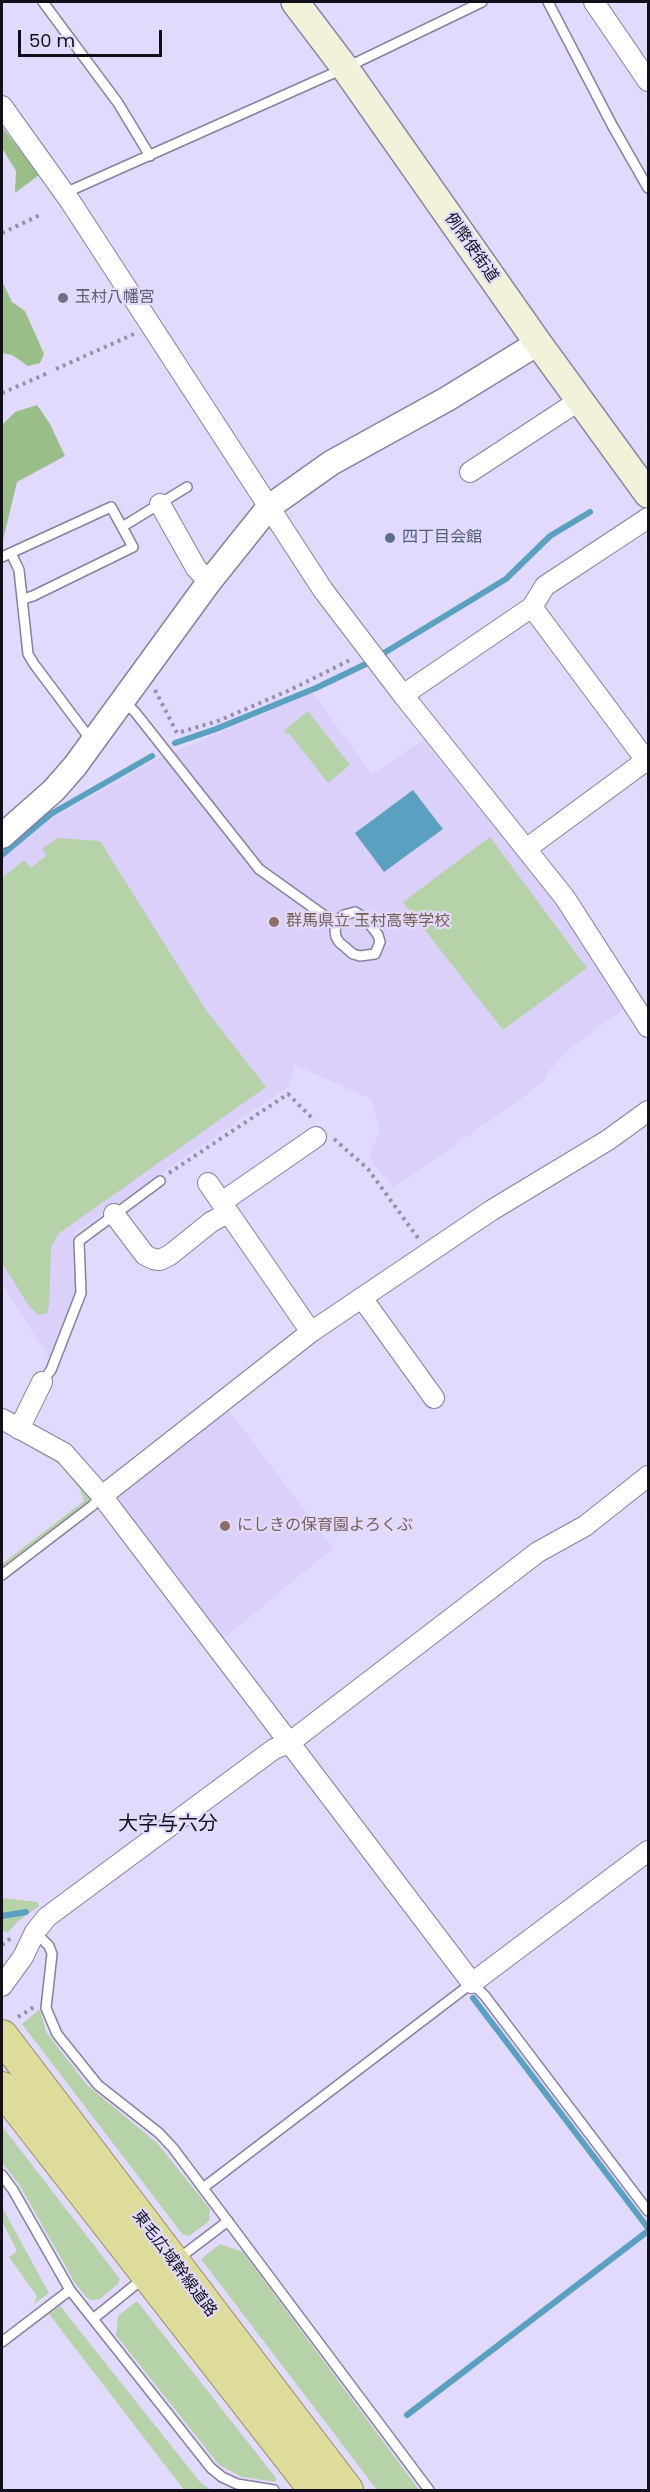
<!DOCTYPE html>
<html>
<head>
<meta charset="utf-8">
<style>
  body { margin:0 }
  #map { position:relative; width:650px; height:2492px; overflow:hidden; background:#e2dafc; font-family:Poppins,sans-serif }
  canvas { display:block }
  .frame { position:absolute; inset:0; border:3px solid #120f1a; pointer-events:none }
  .scale { position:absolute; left:18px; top:30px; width:144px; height:27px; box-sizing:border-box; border:3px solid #120f1a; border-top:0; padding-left:8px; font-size:18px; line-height:21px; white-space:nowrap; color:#120f1a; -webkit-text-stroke:4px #e2dafc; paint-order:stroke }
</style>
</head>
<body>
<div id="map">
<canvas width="650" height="2492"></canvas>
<div class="frame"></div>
<div class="scale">50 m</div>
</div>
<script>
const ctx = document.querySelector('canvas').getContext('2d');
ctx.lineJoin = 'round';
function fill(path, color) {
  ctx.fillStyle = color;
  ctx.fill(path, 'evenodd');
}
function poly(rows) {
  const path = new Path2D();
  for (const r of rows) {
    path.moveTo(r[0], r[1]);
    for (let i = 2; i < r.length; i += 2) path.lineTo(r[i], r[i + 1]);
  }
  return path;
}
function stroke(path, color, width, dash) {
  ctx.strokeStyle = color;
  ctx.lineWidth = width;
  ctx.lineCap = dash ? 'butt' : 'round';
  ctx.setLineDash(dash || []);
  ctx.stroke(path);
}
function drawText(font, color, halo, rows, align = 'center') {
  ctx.font = font + ' Poppins,"Noto Sans JP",sans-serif';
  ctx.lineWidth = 4.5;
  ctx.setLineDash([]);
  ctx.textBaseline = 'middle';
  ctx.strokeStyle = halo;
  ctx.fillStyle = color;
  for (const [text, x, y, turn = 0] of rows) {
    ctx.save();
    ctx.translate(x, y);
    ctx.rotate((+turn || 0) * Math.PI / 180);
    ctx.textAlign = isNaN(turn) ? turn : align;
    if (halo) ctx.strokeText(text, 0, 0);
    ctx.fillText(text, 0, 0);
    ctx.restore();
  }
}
fill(poly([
  [313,693,372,775,427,737,431,749,551,896,624,1009,573,1046,549,1071,544,1081,515,1103,393,1188,369,1158,380,1130,371,1099,295,1065,288,1087,74,1233,77,1290,68,1315,49,1358,2,1284,2,859,51,819,159,758],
  [228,1409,333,1548,222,1640,115,1504,118,1496]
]), '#dbd0f9');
fill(poly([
  [308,711,350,765,328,783,289,733,287,734,284,731],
  [490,837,587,968,503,1030,403,902],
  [58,838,100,841,206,1010,266,1087,58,1234,51,1248,49,1306,47,1313,39,1315,29,1306,2,1263,2,878,24,860,31,868,47,855,42,849],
  [12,1435,59,1460,91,1498,89,1503,2,1569,2,1564,84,1501,80,1489,59,1464,14,1438],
  [2,1898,38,1902,39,1906,17,1922,8,1933,2,1930],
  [40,2009,46,2032,87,2085,157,2143,210,2209,209,2221,189,2236,183,2235,22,2024],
  [2,2126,120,2279,118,2284,100,2299,91,2300,87,2298,75,2283,20,2186,2,2162],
  [2,2207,49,2293,34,2304,37,2296,9,2257,17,2251,2,2221],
  [220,2244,243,2252,419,2490,377,2490,201,2259],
  [137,2301,276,2478,276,2482,242,2477,219,2465,116,2335,118,2316],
  [60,2306,200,2482,211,2490,184,2490,49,2314]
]), '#b5d2a9');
fill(poly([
  [3,128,39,175,15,193,16,171,2,148],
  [2,281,12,302,25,311,44,354,40,363,28,366,12,355,2,353],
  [37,405,50,424,65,456,17,482,2,544,2,425,15,412]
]), '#99be88');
fill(poly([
  [413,790,443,829,384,872,355,833]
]), '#5aa0c0');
stroke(poly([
  [384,653,506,579,550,536,590,512],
  [175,743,216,729,316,688,368,663],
  [2,855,51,814,152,756],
  [2,1916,26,1912],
  [473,1998,648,2228],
  [407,2415,648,2231]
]), '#5aa0c0', 6);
const service = poly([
  [43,2,118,103,150,156],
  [548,2,612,125,648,188],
  [65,193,345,68,482,2],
  [122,527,187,487],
  [11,553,19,570,28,654,34,664,91,740],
  [2,557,111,507,133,547,33,596,23,599],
  [123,701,135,712,259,869,336,924],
  [355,912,365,918,378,935,380,942,375,954,360,956,353,954,339,942,336,937,335,930,339,919,344,915,355,912],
  [42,1382,51,1370,81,1293,79,1241,160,1181],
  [2,1575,92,1506,102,1496],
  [35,1932,49,1946,52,1954,46,2008,57,2034,98,2085,159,2133,173,2148,429,2490],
  [2,2175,13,2190,70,2290,211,2468,222,2477,237,2484,274,2490],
  [203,2188,472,1983,485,1996,648,2211],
  [178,2259,228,2221],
  [93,2319,145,2277],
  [2,2342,70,2290]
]);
const minor = poly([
  [594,2,648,81],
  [2,106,70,201,323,590,403,695,565,898,648,1027],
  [470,472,580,400],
  [160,504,196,568,209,582],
  [532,607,648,763],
  [403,695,532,607,545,586,648,518],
  [526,849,648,759],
  [208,1183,311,1332],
  [222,1202,316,1137],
  [114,1214,145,1255,153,1259,160,1260,170,1255,211,1222,228,1213],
  [362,1298,434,1398],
  [2,1419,64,1453,102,1496,472,1983,648,1851],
  [19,1429,42,1382],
  [102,1496,311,1332,492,1210,608,1140,648,1111],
  [2,1986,23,1957,35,1932,47,1917,274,1749,289,1743,538,1552,585,1526,648,1476]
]);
const tertiary = poly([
  [2,836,54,790,75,766,209,582,269,507,331,463,447,399,538,343]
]);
const secondary = poly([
  [295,2,345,68,538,343,648,494]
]);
const trunk = poly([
  [2,2036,347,2490],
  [2,2088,315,2490]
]);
stroke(service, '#877f9e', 12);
stroke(minor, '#877f9e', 22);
stroke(tertiary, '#877f9e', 27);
stroke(secondary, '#877f9e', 30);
stroke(trunk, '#918f5e', 34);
stroke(poly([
  [2,233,40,215],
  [56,369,134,334],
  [2,393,48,373],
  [155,690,177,733,218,721,290,690,352,659],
  [334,1139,368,1169,418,1238],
  [169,1173,288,1094,313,1119],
  [2,1945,11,1938],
  [18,2017,34,2007]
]), '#958fa9', 4, [3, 4.5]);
stroke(service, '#fff', 9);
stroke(minor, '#fff', 20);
stroke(tertiary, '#fff', 24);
stroke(secondary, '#f2f2da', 27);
stroke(trunk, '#dedc9b', 32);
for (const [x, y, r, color] of [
  [63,298,6,"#6b7280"],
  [390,538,6,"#5c6f8a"],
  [274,922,6,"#8d6e63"],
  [225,1526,6,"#8d6e63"]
]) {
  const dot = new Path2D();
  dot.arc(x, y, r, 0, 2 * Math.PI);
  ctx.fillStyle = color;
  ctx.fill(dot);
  stroke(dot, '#e2dafc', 2);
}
drawText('16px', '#120f1a', '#e2dafc', [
  ["例幣使街道",471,248,55],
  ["東毛広域幹線道路",174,2264,53]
]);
drawText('16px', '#5b616d', '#e2dafc', [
  ["玉村八幡宮",75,298]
], 'left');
drawText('16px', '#4e5e75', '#e2dafc', [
  ["四丁目会館",402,538]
], 'left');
drawText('16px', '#785e54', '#e2dafc', [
  ["群馬県立 玉村高等学校",286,922],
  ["にしきの保育園よろくぶ",237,1526]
], 'left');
drawText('20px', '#120f1a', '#e2dafc', [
  ["大字与六分",168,1825]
]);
</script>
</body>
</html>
